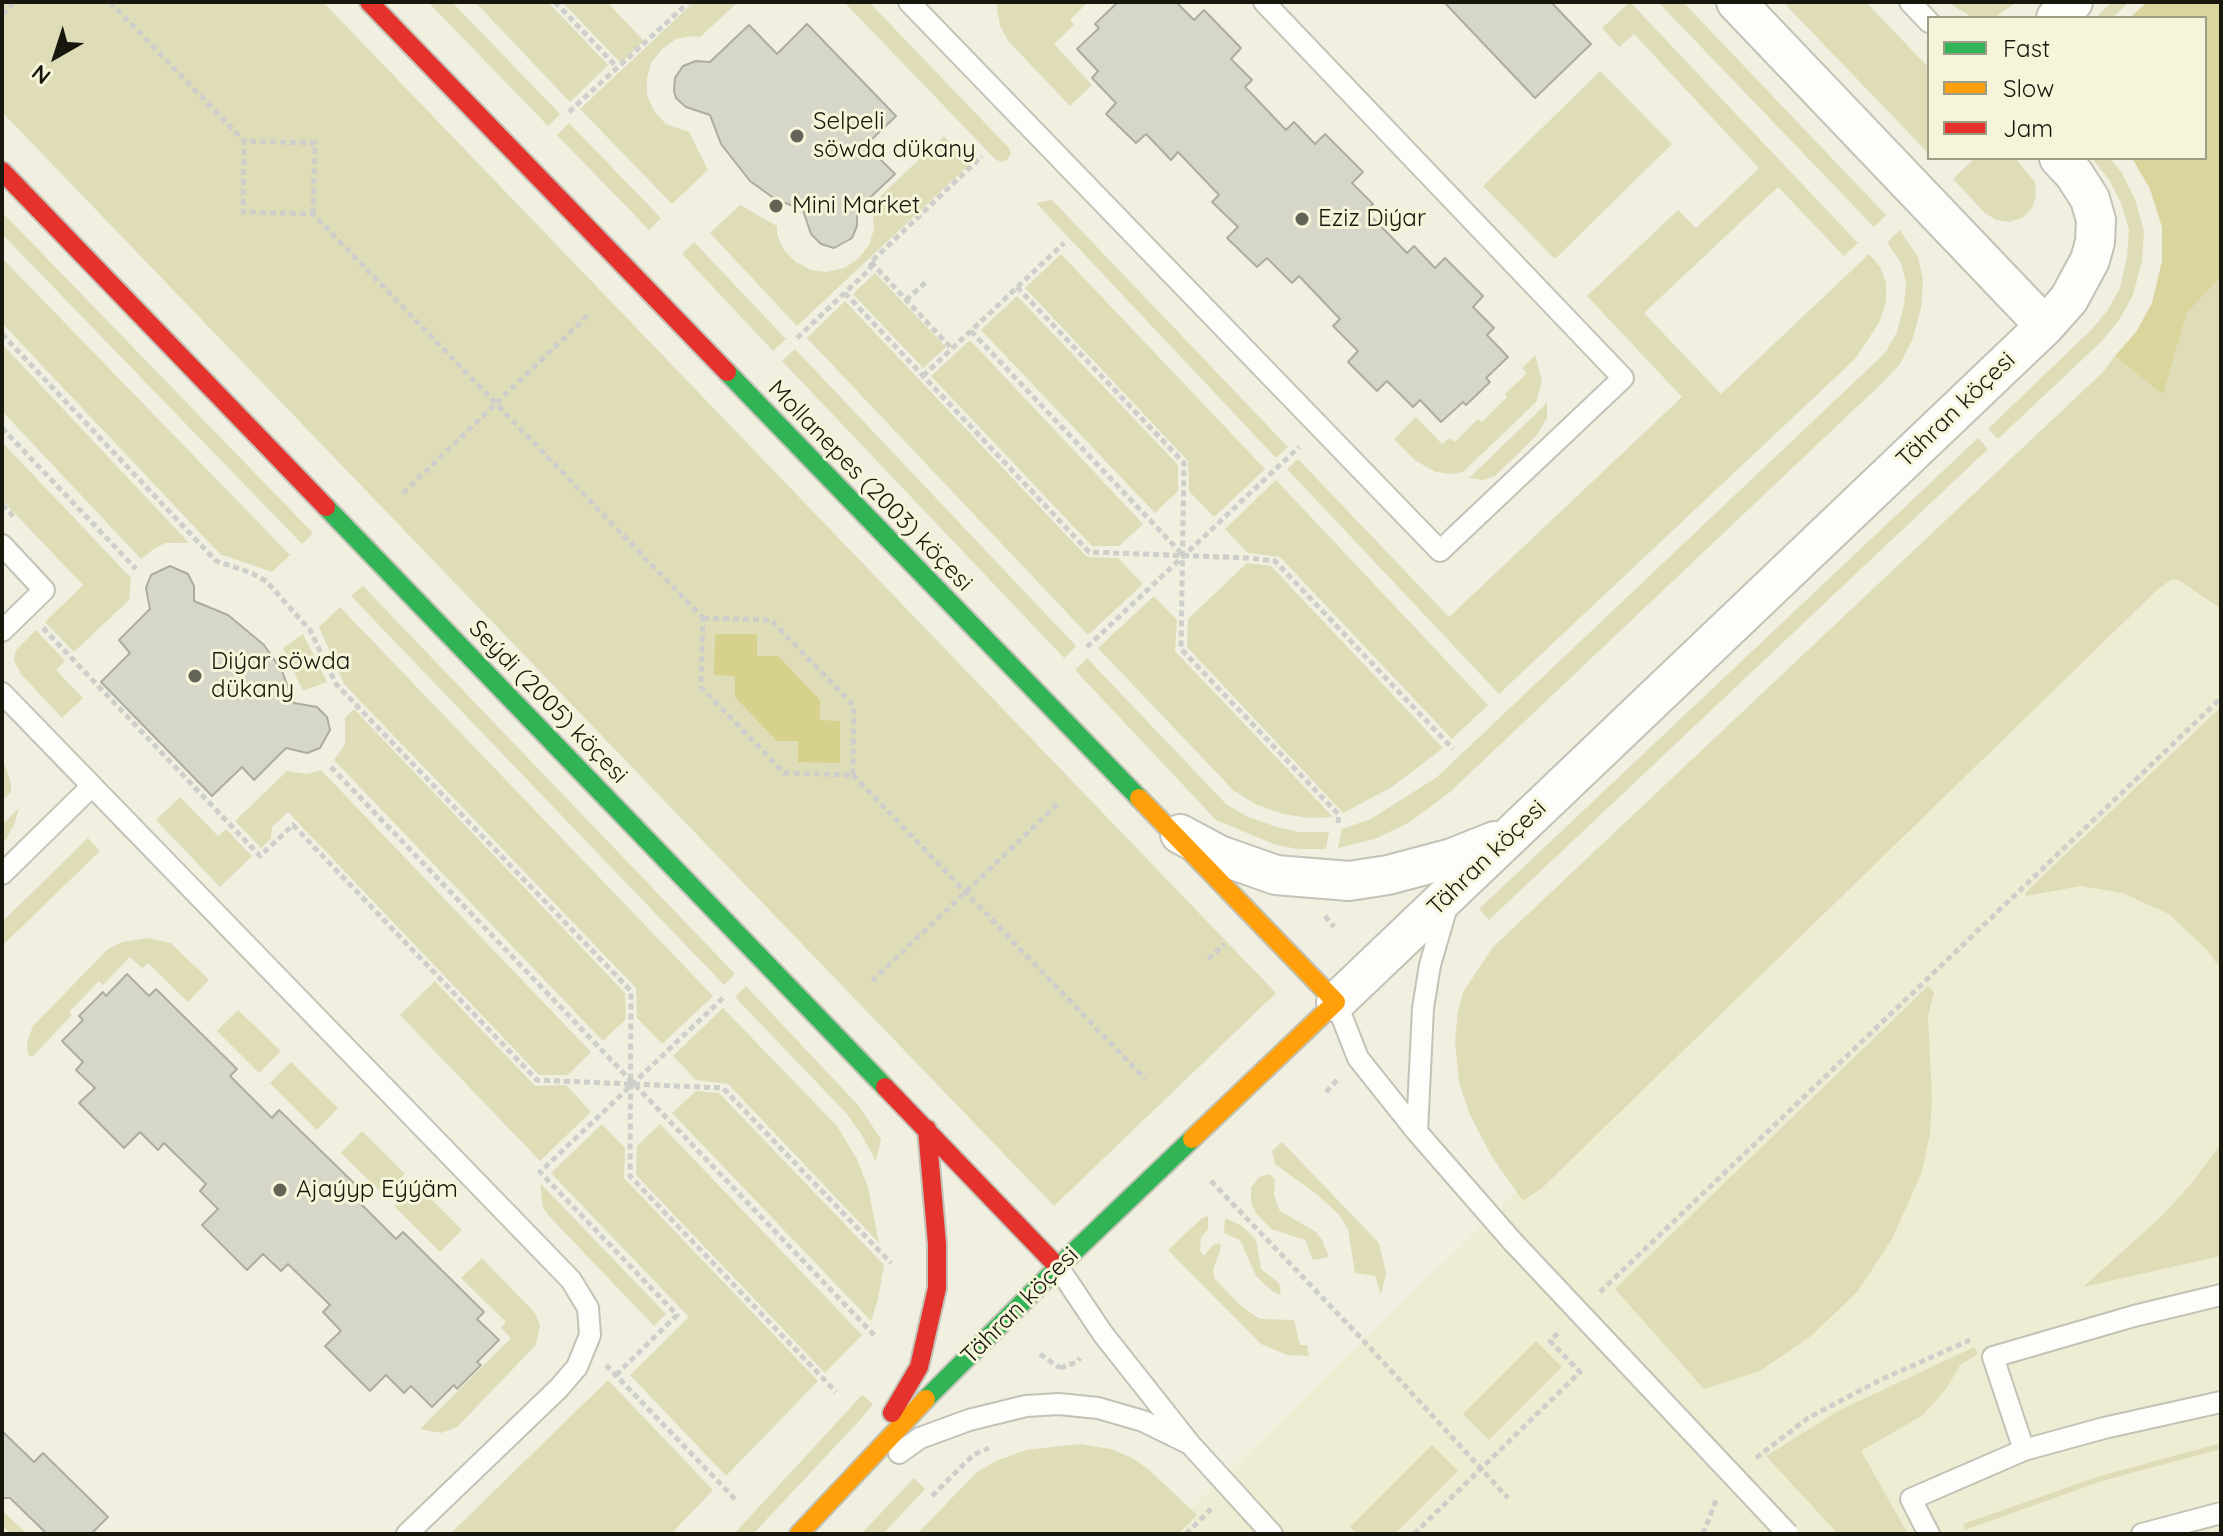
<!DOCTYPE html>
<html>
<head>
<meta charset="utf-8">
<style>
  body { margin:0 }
  #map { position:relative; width:2223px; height:1536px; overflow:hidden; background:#f0efe0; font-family:Quicksand,sans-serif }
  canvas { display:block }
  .frame { position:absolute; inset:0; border:4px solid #17170d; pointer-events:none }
  .legend { position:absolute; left:1927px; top:16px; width:280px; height:144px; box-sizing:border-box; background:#f7f5d9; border:2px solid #9d9c87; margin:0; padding:10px 14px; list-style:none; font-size:24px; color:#17170d }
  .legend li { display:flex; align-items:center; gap:16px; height:40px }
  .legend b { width:40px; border:2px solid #9d9c87 }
  .north { position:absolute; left:16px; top:16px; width:80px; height:80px; -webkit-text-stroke:6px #f7f5d9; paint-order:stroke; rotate:219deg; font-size:22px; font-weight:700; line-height:32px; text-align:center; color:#17170d }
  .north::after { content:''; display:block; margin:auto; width:28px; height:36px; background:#17170d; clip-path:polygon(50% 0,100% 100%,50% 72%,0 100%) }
</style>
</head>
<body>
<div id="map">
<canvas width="2223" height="1536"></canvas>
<div class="frame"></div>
<ul class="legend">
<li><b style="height:10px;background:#30b455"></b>Fast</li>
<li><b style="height:10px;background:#ff9f0a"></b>Slow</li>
<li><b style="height:10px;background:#e5322d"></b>Jam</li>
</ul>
<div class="north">N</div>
</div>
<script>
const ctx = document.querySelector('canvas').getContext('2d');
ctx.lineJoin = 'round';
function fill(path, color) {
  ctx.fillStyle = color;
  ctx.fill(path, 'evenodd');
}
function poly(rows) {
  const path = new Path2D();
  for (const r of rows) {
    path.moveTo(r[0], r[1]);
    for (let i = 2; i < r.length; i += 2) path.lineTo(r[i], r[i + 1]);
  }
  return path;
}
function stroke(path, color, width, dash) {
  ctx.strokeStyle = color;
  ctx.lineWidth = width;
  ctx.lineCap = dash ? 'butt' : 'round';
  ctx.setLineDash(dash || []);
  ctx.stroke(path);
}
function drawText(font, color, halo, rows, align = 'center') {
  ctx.font = font + ' Quicksand,sans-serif';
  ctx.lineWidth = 6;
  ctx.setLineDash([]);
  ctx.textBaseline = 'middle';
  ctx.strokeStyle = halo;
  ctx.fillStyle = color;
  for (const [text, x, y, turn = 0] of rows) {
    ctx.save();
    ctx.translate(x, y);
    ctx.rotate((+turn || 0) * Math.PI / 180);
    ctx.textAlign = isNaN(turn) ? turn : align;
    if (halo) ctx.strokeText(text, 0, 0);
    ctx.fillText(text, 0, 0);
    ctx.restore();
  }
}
fill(poly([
  [2221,568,2221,1534,1165,1534,2133,591]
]), '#eeedd3');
fill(poly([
  [2,2,323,2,1276,993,1054,1206,2,112],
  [428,2,452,2,560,114,548,126],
  [475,2,548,2,608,65,570,102],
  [562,2,607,2,644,41,621,63],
  [694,2,738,2,700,37,692,36,676,39,662,49,651,63,647,79,647,95,654,111,666,124,689,132,708,170,672,204,580,109],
  [844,2,869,2,1008,147,1011,153,1008,159,1001,162,995,159],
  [996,2,1088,2,1070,20,1074,25,1054,44,1092,85,1070,106,1009,42,1000,26],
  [1630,2,1858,243,1844,256,1778,187,1644,313,1721,394,1869,254,1880,267,1886,282,1886,302,1879,323,1855,359,1499,694,1287,469,1298,459,1449,617,1682,397,1587,296,1678,210,1696,228,1759,168,1634,34,1619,47,1602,28],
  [1658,2,1683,2,1886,215,1874,227],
  [1783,2,1866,2,1929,68,1929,154],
  [1947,2,2017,2,1996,16,1973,18],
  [2112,2,2129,2,2112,18,2095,18],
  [1600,71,1672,144,1555,259,1483,186],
  [569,123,661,218,649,230,557,135],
  [944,136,970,164,797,326,710,233,740,205,777,226,777,234,784,250,796,262,811,270,827,272,844,268,858,259,869,245,874,229,872,204],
  [1975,158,2015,158,2035,182,2036,196,2032,208,2022,218,2009,222,1996,220,1985,213,1953,179],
  [2092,158,2110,158,2122,173,2135,199,2144,231,2142,261,2133,295,2119,320,2103,340,1998,439,1988,429,2092,329,2107,311,2120,288,2127,257,2129,230,2121,203,2109,180],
  [1052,200,1288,447,1276,458,1036,203],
  [2,212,313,533,302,544,2,234],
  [1900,230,1918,257,1923,280,1921,308,1913,338,1900,364,1880,385,1450,792,1410,822,1377,838,1338,848,1342,829,1371,819,1437,777,1885,353,1897,332,1904,305,1906,282,1901,263,1887,242],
  [694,242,786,339,773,351,682,254],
  [1061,254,1265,469,1214,517,1189,491,1188,461,1025,288],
  [2,258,290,555,272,572,220,554,2,323],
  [875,273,946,347,923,368,853,294],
  [2221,277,2221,609,2179,580,2171,580,2158,589,1542,1188,1523,1201,1492,1157,1470,1115,1459,1083,1455,1040,1458,1011,1463,992,1493,947,2103,372,2115,356,2163,395,2187,313],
  [1017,296,1178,465,1178,491,1155,513,981,330],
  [845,301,1087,557,1118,558,1143,584,1088,635,807,338],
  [970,340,1143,524,1119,546,1092,546,931,376],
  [2,344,189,543,166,543,155,548,141,559,2,411],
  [795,349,1076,646,1064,658,782,361],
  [1535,355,1542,381,1536,402,1463,472,1450,474,1436,472,1416,461,1394,439,1416,417,1442,444,1450,438,1455,442,1478,419,1482,422,1507,397,1505,394,1527,373,1522,368],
  [1547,403,1547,418,1537,435,1495,476,1483,480,1469,478],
  [1978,438,1988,449,1489,920,1479,909],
  [2,442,131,578,129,600,74,652,45,622,83,585,2,500],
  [1276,480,1488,705,1452,739,1280,557,1248,553,1225,529],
  [1247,563,1271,566,1443,748,1392,787,1343,813,1187,647,1188,619],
  [363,586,735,974,724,985,351,596],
  [1154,596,1177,620,1175,651,1333,817,1310,818,1283,814,1255,804,1233,790,1098,648],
  [340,607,713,996,662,1044,637,1018,636,988,344,684,319,627],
  [36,630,65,661,56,670,83,698,62,718,20,673,14,660,16,650],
  [303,634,327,682,303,691,283,648],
  [1087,658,1227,805,1248,817,1280,828,1300,832,1329,832,1326,849,1298,849,1276,845,1216,820,1075,670],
  [2221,707,2221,969,2206,949,2169,914,2122,893,2081,886,2026,896,2025,894,2029,889],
  [354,709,625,993,626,1019,603,1041,334,760,345,744,345,718],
  [2,757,11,783,11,792,2,801],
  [321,770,591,1052,568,1075,539,1075,288,812,272,827,271,839,261,848,235,821,287,771,307,774],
  [180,797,218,836,226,829,252,856,220,887,156,820],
  [19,808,14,825,2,846,2,825],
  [88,838,100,851,2,946,2,922],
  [147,938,171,943,209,980,188,1002,148,963,142,968,130,957,103,985,99,981,69,1012,72,1015,32,1057,28,1054,27,1043,33,1026,108,949,122,942],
  [435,981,535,1086,566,1085,591,1112,540,1161,400,1015],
  [746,986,858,1105,881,1139,876,1161,861,1134,846,1113,735,997],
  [1928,986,1934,992,1928,1016,1932,1097,1930,1134,1922,1172,1892,1239,1858,1291,1811,1336,1760,1371,1704,1389,1615,1289],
  [723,1008,837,1126,857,1159,868,1187,879,1243,728,1084,696,1080,673,1056],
  [238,1010,281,1051,259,1073,217,1031],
  [291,1062,338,1108,317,1130,270,1083],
  [696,1091,719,1093,884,1265,878,1299,871,1321,672,1113],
  [602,1124,625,1148,624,1178,818,1381,726,1476,630,1375,689,1317,551,1173],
  [660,1124,862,1335,825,1373,636,1175,637,1146],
  [362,1131,405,1174,384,1195,341,1153],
  [1282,1142,1379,1243,1386,1273,1381,1295,1375,1276,1355,1273,1348,1229,1340,1216,1318,1195,1275,1164,1272,1151],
  [2221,1144,2221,1256,2083,1287,2162,1216,2191,1184],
  [1270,1174,1275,1180,1274,1195,1280,1211,1316,1232,1322,1240,1329,1257,1313,1260,1305,1240,1271,1229,1256,1213,1251,1202,1251,1188,1259,1177],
  [540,1183,666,1314,654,1326,549,1216,543,1207],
  [416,1184,462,1230,440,1252,394,1206],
  [1208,1216,1208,1229,1201,1238,1200,1251,1204,1256,1213,1245,1219,1243,1221,1247,1213,1270,1215,1279,1241,1306,1260,1319,1294,1320,1300,1345,1307,1345,1309,1356,1287,1355,1261,1344,1168,1250,1202,1218],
  [1225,1218,1242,1226,1256,1240,1261,1269,1279,1283,1281,1295,1272,1291,1256,1276,1240,1240,1224,1233],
  [482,1258,535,1313,540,1325,536,1345,457,1427,441,1433,420,1429,511,1338,501,1328,506,1322,461,1278],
  [1536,1341,1562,1367,1489,1440,1463,1414],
  [1974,1347,1978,1354,1960,1365,1946,1389,1923,1415,1861,1451,1908,1534,1838,1534,1766,1456,1840,1410],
  [608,1380,713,1490,671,1534,450,1534],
  [862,1395,873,1404,859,1421,753,1534,734,1534],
  [2221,1443,2221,1449,2102,1481,1965,1530,1963,1524,2100,1476],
  [1079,1444,1111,1449,1132,1458,1147,1468,1197,1515,1178,1534,917,1534,977,1472,996,1461,1026,1450],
  [1432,1445,1458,1471,1395,1534,1357,1534,1350,1527],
  [914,1478,925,1489,883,1534,861,1534],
  [2,1510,27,1534,11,1534,2,1525]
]), '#dfddb8');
fill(poly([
  [2147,2,2221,2,2221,277,2187,313,2163,395,2115,356,2136,332,2152,303,2162,261,2162,227,2150,189,2132,158,2205,158,2205,18,2130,18]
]), '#d9d59c');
fill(poly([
  [715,634,757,634,757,656,778,656,820,700,820,720,840,721,840,763,798,762,798,741,777,741,735,697,735,676,714,675]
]), '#d6d18c');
const building = poly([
  [1118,2,1176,2,1194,20,1204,10,1241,48,1231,59,1252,80,1245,87,1286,130,1294,122,1315,144,1325,134,1363,172,1352,183,1373,204,1366,211,1407,253,1414,246,1435,268,1445,258,1483,296,1473,307,1494,328,1487,335,1508,357,1486,378,1490,382,1466,405,1463,402,1441,422,1420,400,1413,407,1387,381,1377,391,1348,362,1358,351,1333,326,1340,319,1299,276,1292,283,1267,258,1257,267,1227,238,1238,227,1212,202,1219,195,1178,152,1171,160,1146,134,1136,143,1106,114,1116,103,1092,78,1098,71,1077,49,1099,28,1095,24,1118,2],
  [1444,2,1551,2,1591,44,1535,98,1444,2],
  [807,24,896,116,866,145,895,174,857,210,857,226,852,238,834,248,821,244,811,234,803,210,775,199,750,181,721,144,710,115,686,107,676,98,674,91,675,78,683,66,696,61,710,62,749,25,777,54,807,24],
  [170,566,188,574,194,586,194,601,228,615,264,645,282,671,294,703,317,707,327,717,330,730,320,748,307,753,286,748,254,780,242,767,212,796,101,682,130,653,119,640,150,609,146,588,151,575,170,566],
  [127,974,149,996,156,989,237,1069,230,1076,272,1118,279,1110,361,1190,354,1197,396,1239,403,1232,484,1312,477,1319,499,1340,477,1362,481,1365,457,1389,454,1385,432,1407,411,1386,404,1393,386,1375,370,1391,325,1346,341,1331,323,1312,330,1305,288,1264,281,1271,263,1254,247,1270,202,1225,218,1209,200,1191,206,1184,164,1143,158,1150,140,1132,124,1148,79,1103,95,1088,76,1070,83,1062,62,1041,83,1020,79,1016,103,992,106,996,127,974],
  [2,1431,34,1462,43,1453,108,1517,91,1534,47,1534,10,1498,2,1498,2,1431]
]);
fill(building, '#d6d6c9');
stroke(building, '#adaca1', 2);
const lane = poly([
  [909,2,1440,551,1623,378,1264,2],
  [1910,2,1929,22],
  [2,545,44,590,2,631],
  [2,693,571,1280,588,1308,590,1335,577,1367,559,1388,407,1534],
  [2,874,92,786],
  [1336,1002,1358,1058,1417,1132,1513,1242],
  [1417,1132,1423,1008,1430,965,1448,903],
  [1058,1267,1103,1334,1190,1444,1272,1534],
  [2024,1450,1993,1357,2134,1316,2221,1295],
  [899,1453,920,1438,969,1420,1026,1406,1059,1404,1098,1408,1143,1421,1190,1444],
  [1929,1534,1911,1499,2024,1450,2104,1428,2221,1402],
  [2142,1534,2221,1513]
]);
const street = poly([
  [1736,2,2045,326],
  [2056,18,2073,2],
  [1180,834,1219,855,1276,875,1349,881,1388,875,1452,858,1495,841],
  [1336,1002,2045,326,2069,299,2090,260,2095,242,2096,220,2090,199,2074,174,2059,158]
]);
const fast = poly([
  [727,372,1139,798],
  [326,507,885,1087],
  [926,1399,1058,1267,1192,1139]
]);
const slow = poly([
  [1139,798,1336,1002,1192,1139],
  [799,1534,926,1399]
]);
const jam = poly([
  [369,2,727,372],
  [2,171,326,507],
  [885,1087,1058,1267],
  [892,1413,919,1367,937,1288,937,1244,927,1129]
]);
stroke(lane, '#c2c2b6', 24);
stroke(street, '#c2c2b6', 42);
stroke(fast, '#c2c2b6', 22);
stroke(slow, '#c2c2b6', 22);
stroke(jam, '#c2c2b6', 22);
stroke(poly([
  [110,2,244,141],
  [555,2,616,66],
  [2,14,15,2],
  [569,112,689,2],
  [313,214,315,143,244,141,243,212,313,214,703,618],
  [871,262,952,349],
  [1017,287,1184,463,1181,649,1339,815,1338,823],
  [845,293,1089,552,1248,558,1275,561,1453,749],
  [906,300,926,282],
  [971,331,1183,555],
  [2,334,216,561,249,572,266,581,310,630,336,684,631,991,630,1176,836,1392],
  [797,338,870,269,871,262,982,156],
  [923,376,1064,243],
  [2,428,136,569],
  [403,493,589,314],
  [2,505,15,518],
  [703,618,771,620,854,706,853,775,784,773,701,687,703,618],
  [43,628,260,856,293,825,537,1080,723,1088,891,1263],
  [1087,647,1299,447],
  [331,767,875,1336],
  [853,775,1145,1079],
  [1325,916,1334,927],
  [1208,959,1225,944],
  [872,981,1059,803],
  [1326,1092,1339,1078],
  [1211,1181,1362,1339,1508,1498],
  [1600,1292,2221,698],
  [1040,1354,1060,1368],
  [606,1365,735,1499],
  [1060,1368,1077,1362,1080,1358],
  [616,1375,677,1315,540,1172,724,997],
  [1756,1458,1808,1418,1880,1380,1970,1340],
  [932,1496,973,1455,989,1448],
  [1186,1534,1211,1509],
  [1414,1534,1580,1372,1550,1341,1559,1332],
  [1703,1534,1716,1500]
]), '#cececa', 5, [6, 4]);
stroke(lane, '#fdfdfa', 20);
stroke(street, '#fdfdfa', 38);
stroke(fast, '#30b455', 18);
stroke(slow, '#ff9f0a', 18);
stroke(jam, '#e5322d', 18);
const laneBridge = poly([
  [1513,1242,1788,1534]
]);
stroke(laneBridge, '#c2c2b6', 24, []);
stroke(laneBridge, '#fdfdfa', 20);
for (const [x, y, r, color] of [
  [797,136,8,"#636357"],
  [776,206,8,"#636357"],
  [1302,219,8,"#636357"],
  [195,676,8,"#636357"],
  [280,1190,8,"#636357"]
]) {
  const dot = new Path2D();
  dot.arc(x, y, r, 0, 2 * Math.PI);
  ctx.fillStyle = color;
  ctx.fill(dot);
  stroke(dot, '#f7f5d9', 3);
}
drawText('24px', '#17170d', '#f7f5d9', [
  ["Selpeli",813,122],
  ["söwda dükany",813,150],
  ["Mini Market",792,206],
  ["Eziz Diýar",1318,219],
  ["Diýar söwda",211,662],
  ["dükany",211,690],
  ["Ajaýyp Eýýäm",296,1190]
], 'left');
drawText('24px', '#17170d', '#f7f5d9', [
  ["Tähran köçesi",1956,410,-44],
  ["Mollanepes (2003) köçesi",870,486,46],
  ["Seýdi (2005) köçesi",548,702,46],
  ["Tähran köçesi",1487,858,-44],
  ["Tähran köçesi",1020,1306,-45]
]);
</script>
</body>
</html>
